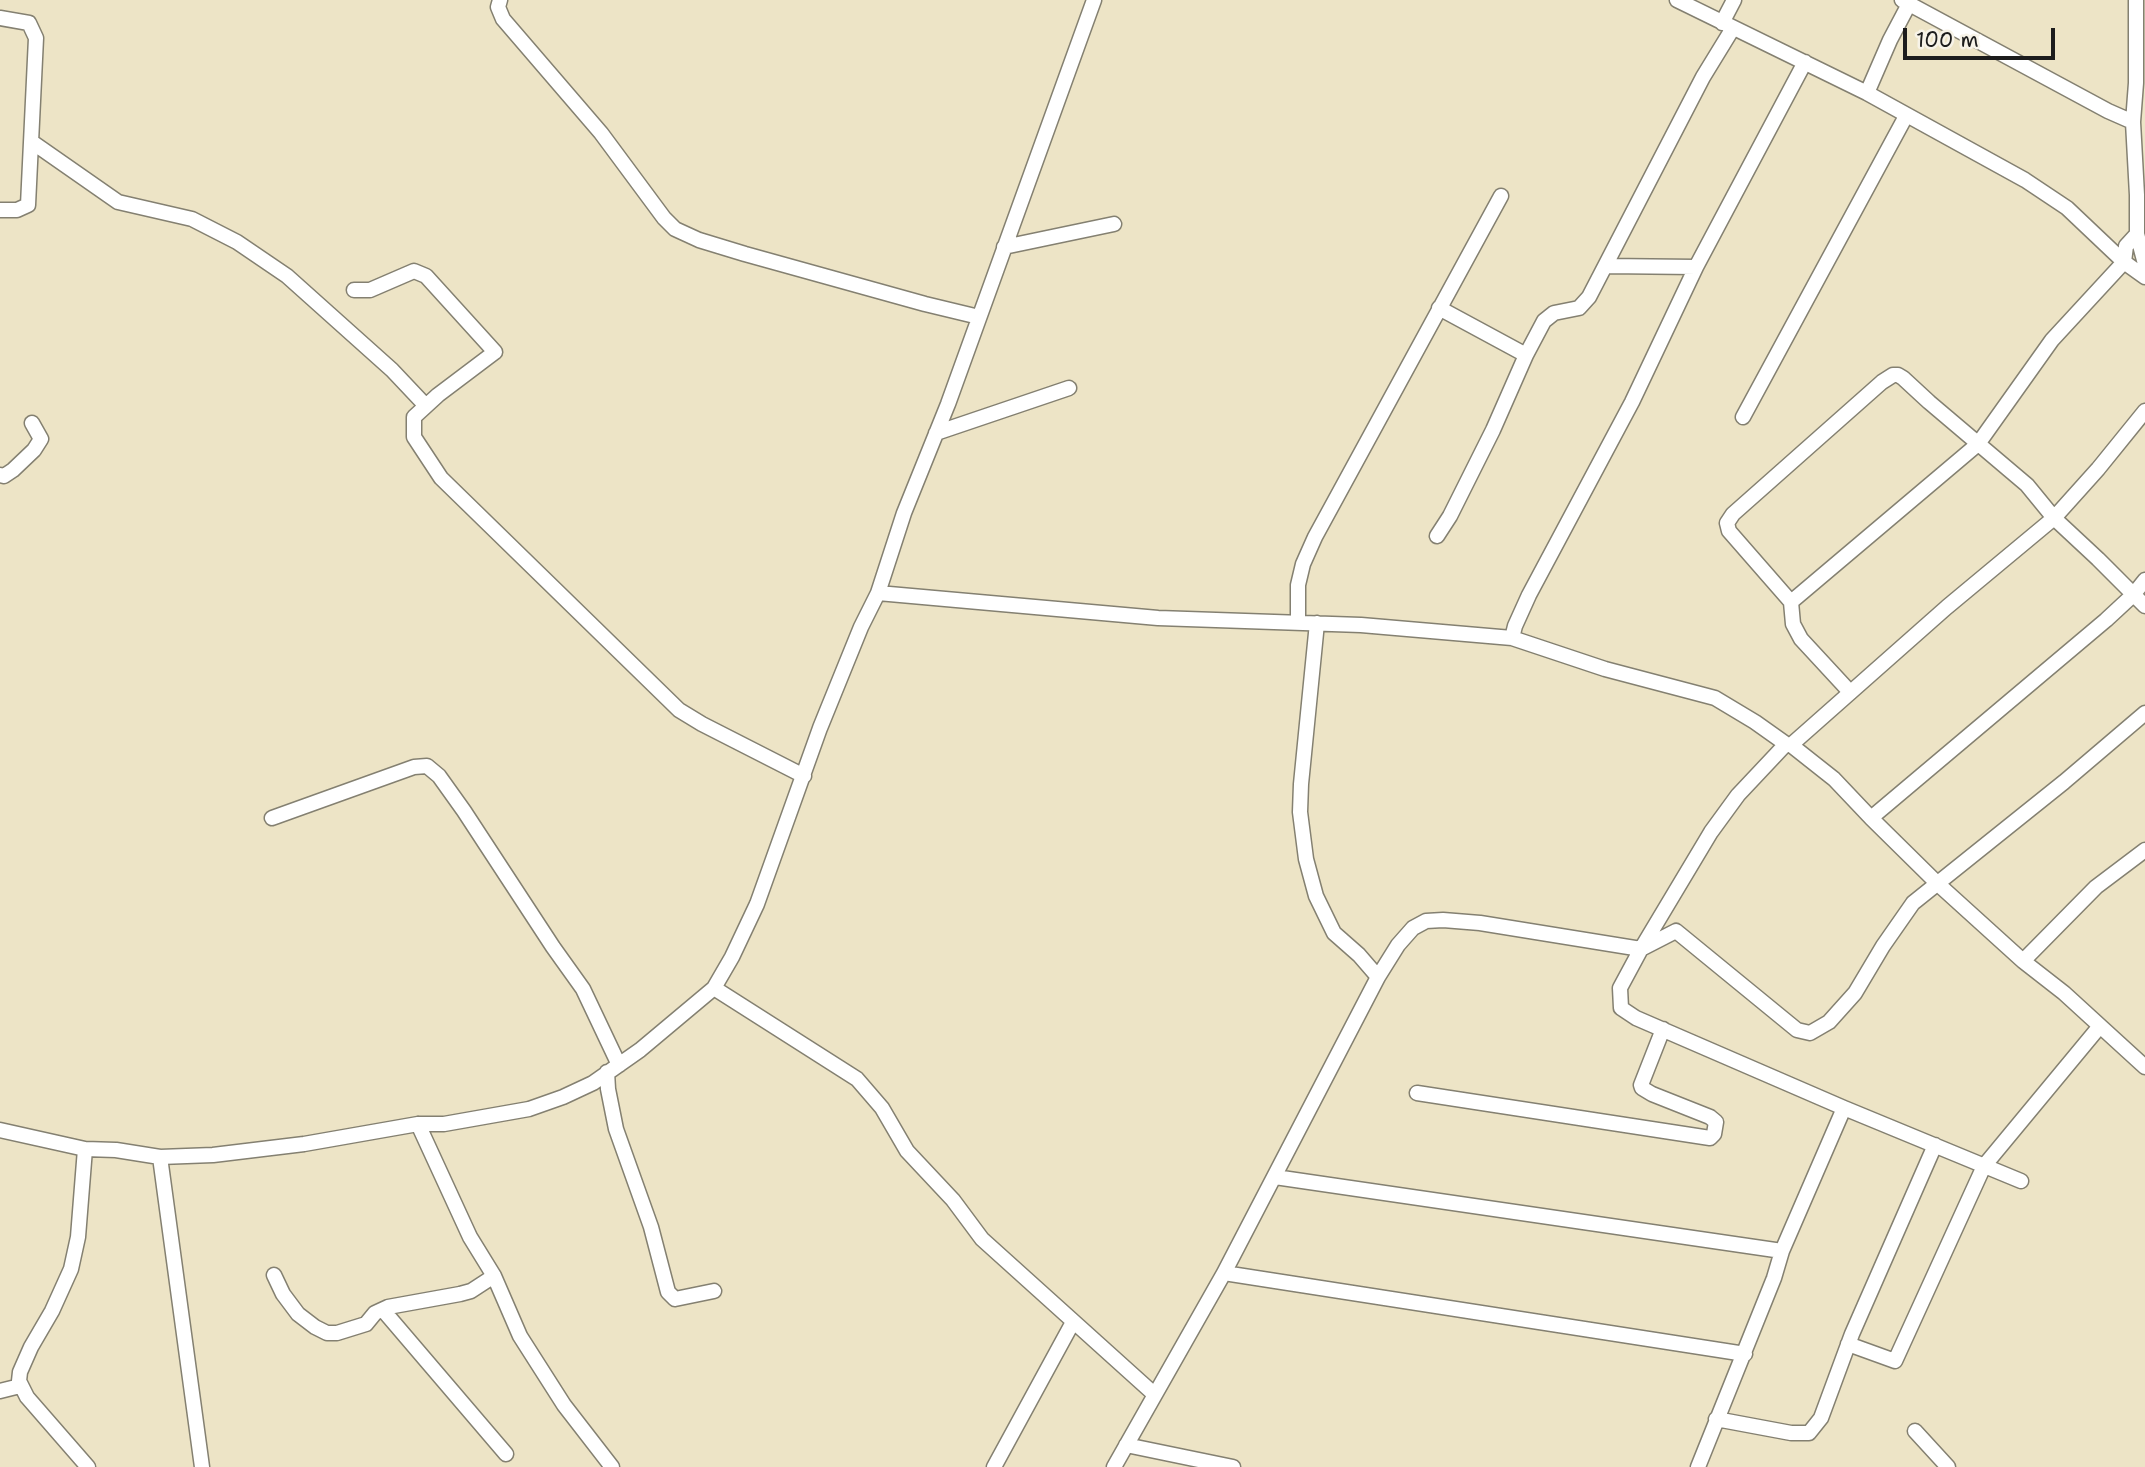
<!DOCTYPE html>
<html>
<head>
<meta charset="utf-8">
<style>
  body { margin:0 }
  #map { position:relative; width:2145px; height:1467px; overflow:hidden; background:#ede4c6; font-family:"Shantell Sans",sans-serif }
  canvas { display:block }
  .scale { position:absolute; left:1903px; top:28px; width:152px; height:32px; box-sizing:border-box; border:4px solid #1c1c1c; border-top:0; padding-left:9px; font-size:21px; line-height:24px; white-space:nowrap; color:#1c1c1c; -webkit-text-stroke:5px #f7f3e8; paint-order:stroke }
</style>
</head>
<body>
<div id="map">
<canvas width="2145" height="1467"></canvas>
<div class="scale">100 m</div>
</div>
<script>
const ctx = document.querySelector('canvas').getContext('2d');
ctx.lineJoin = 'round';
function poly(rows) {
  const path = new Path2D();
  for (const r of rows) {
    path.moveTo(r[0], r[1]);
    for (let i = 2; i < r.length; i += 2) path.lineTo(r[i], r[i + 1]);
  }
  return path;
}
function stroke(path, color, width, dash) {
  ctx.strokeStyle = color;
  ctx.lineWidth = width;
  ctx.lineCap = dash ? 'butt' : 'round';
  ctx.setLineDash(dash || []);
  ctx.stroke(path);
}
const minor = poly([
  [500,0,498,7,503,19,601,133,664,218,675,229,699,240,745,254,925,304,979,317],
  [1677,0,1867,93,2025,180,2067,208,2124,262,2145,277],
  [1902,0,2108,111,2133,122],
  [0,18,29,23,36,38,28,205,17,210,0,210],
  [1722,23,1734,0],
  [1867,93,1890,40,1909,4],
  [32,142,118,202,192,219,237,242,287,276,392,370,426,406],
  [2137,234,2145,264],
  [1004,247,1114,224],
  [1606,266,1696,267],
  [354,290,370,290,414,271,426,276,495,352,438,395,414,417,414,437,441,478,679,710,702,724,804,776],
  [1439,308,1526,355],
  [1743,417,1906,116],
  [936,433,1069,388],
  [0,475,4,476,13,470,34,450,41,439,32,423],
  [1437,536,1450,516,1493,430,1526,355,1544,321,1554,313,1579,308,1589,297,1703,77,1733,28],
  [878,593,1158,618,1361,625,1512,638,1605,669,1715,698,1755,722,1786,744,1791,745,1834,779,1871,818,2106,620,2133,595,2145,580],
  [1791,602,1978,444,2052,340,2124,262,2126,246,2137,234,2137,195,2133,122,2136,83,2136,0],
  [1298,622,1298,585,1303,564,1315,537,1501,196],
  [1317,623,1301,784,1300,812,1306,859,1316,896,1334,933,1359,955,1378,977],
  [1512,638,1515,626,1529,595,1632,402,1696,267,1805,62],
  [1850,692,1801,639,1793,624,1791,602,1729,531,1727,523,1733,514,1882,382,1893,375,1898,375,1903,378,1929,402,2027,485,2054,518,2098,559,2145,606],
  [1786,744,1738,795,1711,832,1641,949,1620,988,1621,1008,1636,1018,1844,1108,2021,1181],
  [1791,745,1947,607,2054,518,2098,469,2145,411],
  [272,818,414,767,427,766,439,776,464,811,553,947,583,989,619,1065],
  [1871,818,1938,884,2023,961,2064,993,2145,1067],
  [2023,961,2096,887,2145,850],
  [714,988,857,1079,882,1108,907,1151,953,1200,982,1239,1154,1394],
  [607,1072,608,1089,616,1129,651,1227,668,1292,675,1299,714,1291],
  [1417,1093,1710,1138,1714,1134,1716,1122,1710,1117,1652,1094,1642,1088,1641,1085,1663,1029],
  [418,1124,470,1237,494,1276,520,1336,564,1405,612,1467],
  [0,1130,85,1149,116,1150,160,1157,213,1155,304,1144,418,1124,444,1124,529,1109,563,1097,593,1083,640,1050,714,988,732,957,757,904,820,728,861,627,878,593,904,513,948,404,1094,0],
  [85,1149,78,1237,71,1269,52,1311,31,1347,20,1372,19,1381,27,1397,88,1467],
  [160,1157,202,1467],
  [1275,1177,1782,1251],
  [1224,1273,1745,1354],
  [274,1275,283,1294,298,1314,315,1327,327,1333,337,1333,366,1324,375,1313,388,1307,460,1294,471,1291,494,1276],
  [383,1310,506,1454],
  [1848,1344,1895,1361,1984,1166,2100,1026],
  [0,1391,20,1386],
  [1716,1419,1791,1433,1809,1433,1821,1418,1852,1334,1935,1145],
  [1915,1431,1948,1467],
  [1126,1445,1233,1467],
  [994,1467,1073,1322],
  [1114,1467,1224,1273,1378,977,1398,945,1413,928,1426,921,1443,920,1480,923,1641,949,1676,931,1797,1030,1810,1033,1829,1022,1855,993,1883,946,1913,903,2064,782,2145,713],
  [1698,1467,1774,1278,1782,1251,1844,1108]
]);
stroke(minor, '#848071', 17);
stroke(minor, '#fff', 14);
</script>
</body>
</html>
